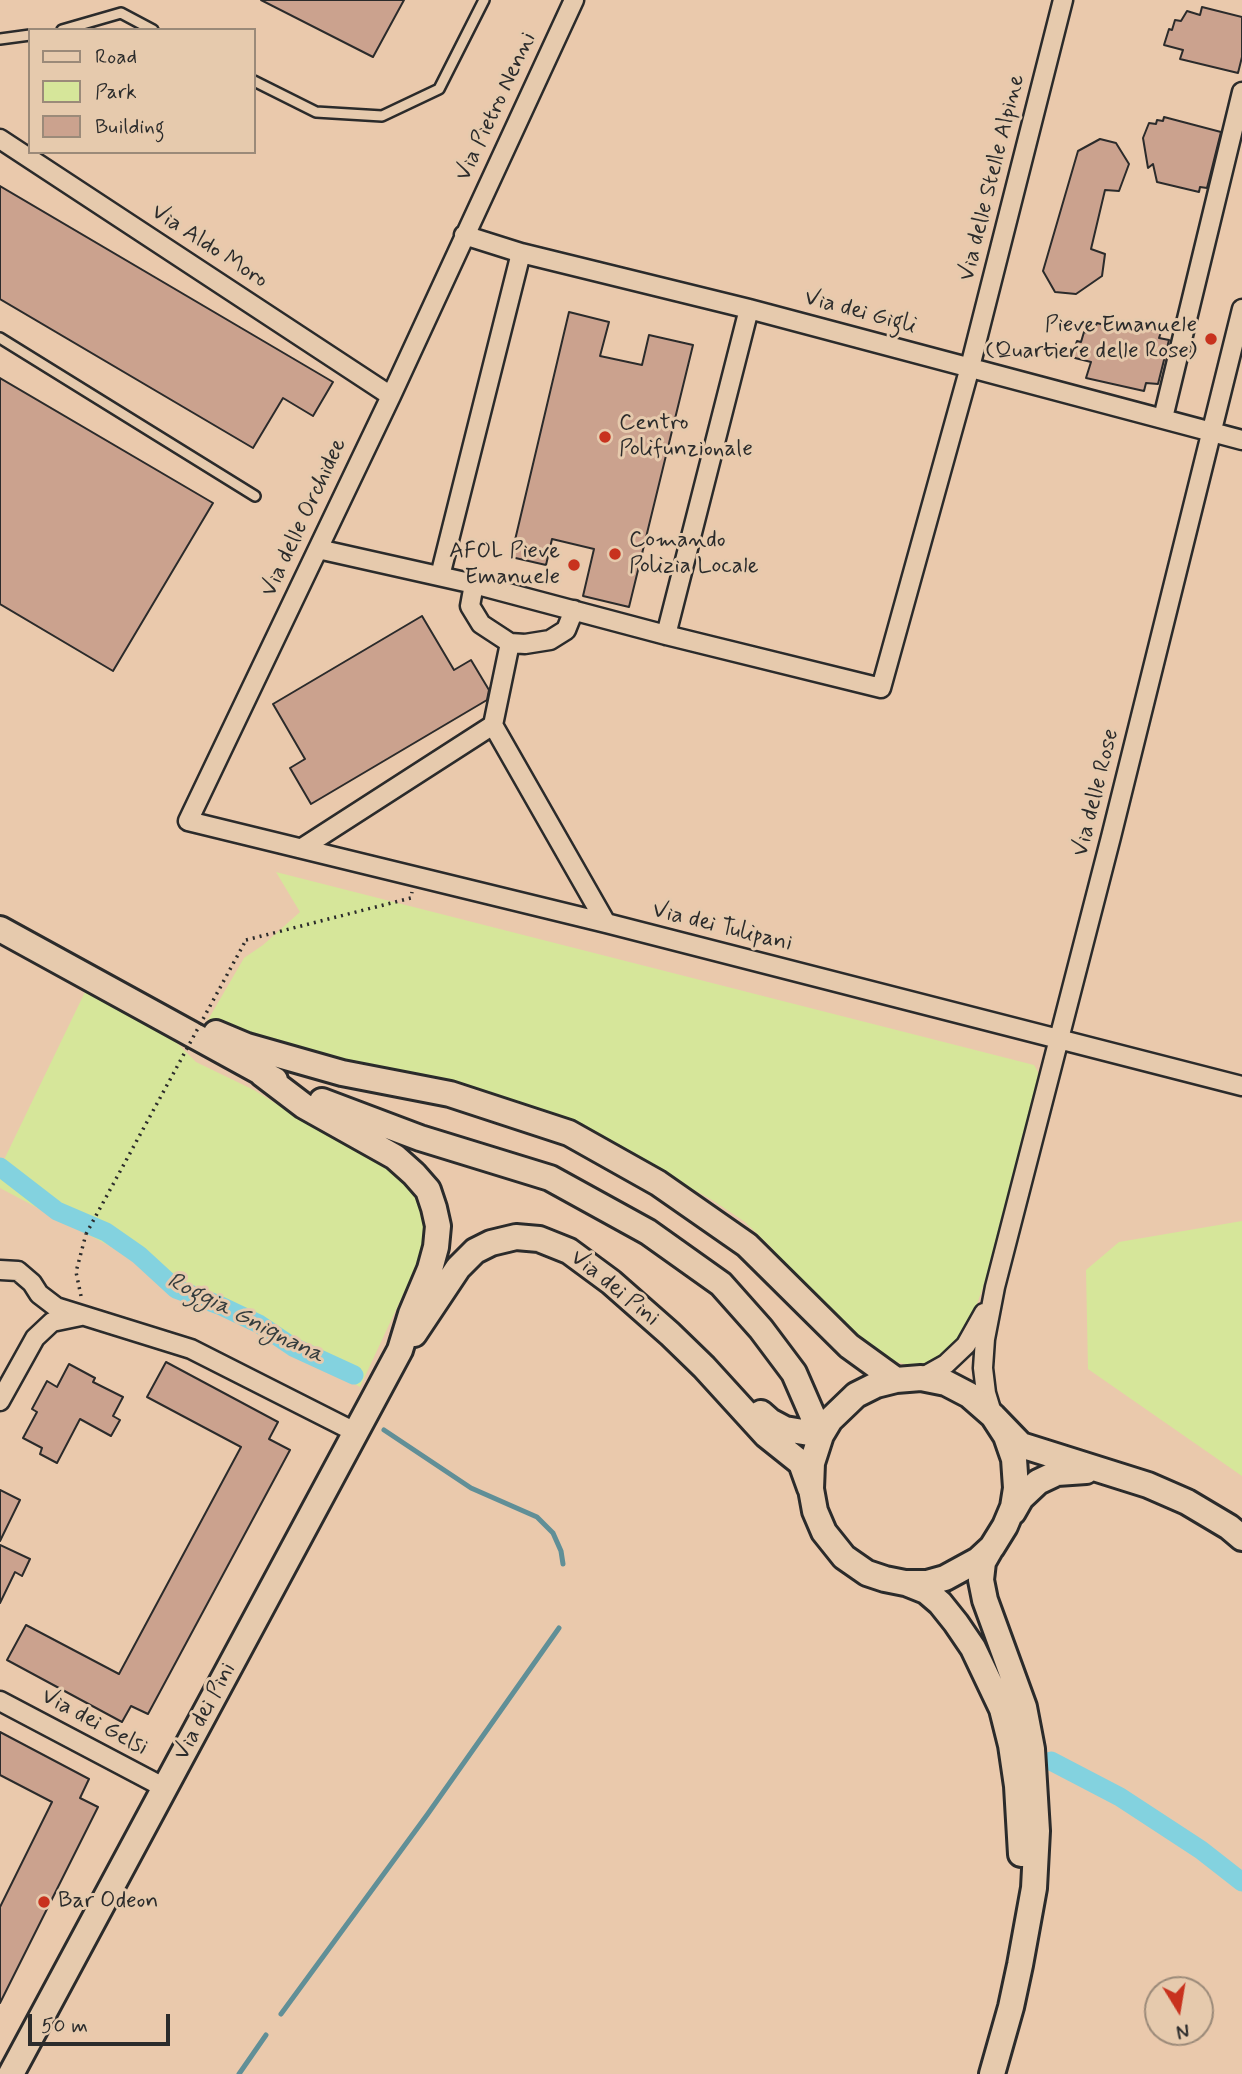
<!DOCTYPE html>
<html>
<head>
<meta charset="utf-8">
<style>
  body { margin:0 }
  #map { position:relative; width:1242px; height:2074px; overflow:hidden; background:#eac9ac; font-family:Mynerve,sans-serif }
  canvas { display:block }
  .legend { position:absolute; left:28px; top:28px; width:228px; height:126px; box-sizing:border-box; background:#e6caad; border:2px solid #9b8a79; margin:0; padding:9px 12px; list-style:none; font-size:21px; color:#2b2b2b }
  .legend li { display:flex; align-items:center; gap:14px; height:35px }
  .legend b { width:35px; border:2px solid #9b8a79 }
  .north { position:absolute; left:1144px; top:1976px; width:70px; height:70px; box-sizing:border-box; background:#e6caad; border:2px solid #9b8a79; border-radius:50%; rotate:169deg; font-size:19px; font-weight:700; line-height:28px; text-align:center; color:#2b2b2b }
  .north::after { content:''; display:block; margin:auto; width:24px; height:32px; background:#c8321e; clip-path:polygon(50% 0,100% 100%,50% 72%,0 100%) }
  .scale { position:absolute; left:28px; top:2014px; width:142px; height:32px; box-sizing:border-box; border:4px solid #2b2b2b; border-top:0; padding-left:9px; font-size:21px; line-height:24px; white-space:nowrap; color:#2b2b2b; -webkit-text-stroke:5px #e6caad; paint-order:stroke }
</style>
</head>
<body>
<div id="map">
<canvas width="1242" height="2074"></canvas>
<ul class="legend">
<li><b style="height:9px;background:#e6caad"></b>Road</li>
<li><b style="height:19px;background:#d6e69a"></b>Park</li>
<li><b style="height:19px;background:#cba28e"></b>Building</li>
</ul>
<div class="north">N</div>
<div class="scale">50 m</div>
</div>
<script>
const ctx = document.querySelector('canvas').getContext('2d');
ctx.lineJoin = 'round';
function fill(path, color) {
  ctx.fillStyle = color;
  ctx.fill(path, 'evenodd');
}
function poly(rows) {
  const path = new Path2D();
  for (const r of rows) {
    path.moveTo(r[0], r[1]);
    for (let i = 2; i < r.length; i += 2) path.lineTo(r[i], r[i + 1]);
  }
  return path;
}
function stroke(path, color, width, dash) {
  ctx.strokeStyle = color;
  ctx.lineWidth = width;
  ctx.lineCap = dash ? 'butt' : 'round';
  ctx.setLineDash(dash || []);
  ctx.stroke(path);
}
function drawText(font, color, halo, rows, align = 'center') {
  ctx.font = font + ' Mynerve,sans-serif';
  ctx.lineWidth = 6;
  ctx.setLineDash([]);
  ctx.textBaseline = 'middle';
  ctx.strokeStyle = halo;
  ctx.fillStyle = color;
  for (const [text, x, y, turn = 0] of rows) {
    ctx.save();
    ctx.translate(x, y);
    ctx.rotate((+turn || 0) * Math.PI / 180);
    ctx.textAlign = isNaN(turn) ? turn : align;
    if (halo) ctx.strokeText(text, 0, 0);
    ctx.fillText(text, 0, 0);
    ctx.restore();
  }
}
fill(poly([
  [276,872,1034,1065,1038,1072,1038,1081,990,1267,976,1307,961,1338,947,1353,928,1363,908,1365,886,1359,864,1346,791,1276,772,1248,745,1222,712,1200,632,1155,205,1025,244,958,263,945,300,912],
  [85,992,174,1040,196,1062,254,1090,291,1113,372,1154,403,1175,417,1192,426,1220,423,1247,408,1284,360,1387,256,1327,168,1289,140,1262,0,1188,0,1168],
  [1242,1221,1242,1476,1088,1369,1086,1270,1119,1242]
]), '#d6e69a');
stroke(poly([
  [384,1430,471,1488,537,1517,553,1533,561,1551,563,1564],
  [281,2014,427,1815,559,1628],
  [239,2074,266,2035]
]), '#608f97', 5);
stroke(poly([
  [0,1167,57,1211,106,1232,139,1255,176,1289,219,1305,259,1324,293,1347,354,1375],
  [1051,1761,1120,1797,1201,1850,1242,1882]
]), '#83d2df', 19);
const building = poly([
  [261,0,404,0,373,57,261,0],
  [1202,7,1242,17,1242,57,1238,73,1180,59,1183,50,1164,45,1169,29,1172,30,1175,20,1181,21,1187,11,1200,15,1202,7],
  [1164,117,1221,132,1207,188,1200,187,1199,192,1157,182,1153,164,1148,168,1143,138,1149,123,1156,124,1157,120,1163,121,1164,117],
  [1100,139,1116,143,1129,164,1119,191,1105,190,1091,249,1105,254,1102,276,1076,294,1055,292,1043,271,1078,151,1100,139],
  [0,186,333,382,313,416,283,398,253,448,0,299,0,186],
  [569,312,609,322,600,356,642,365,649,335,693,345,629,607,583,596,594,549,552,539,546,565,511,557,569,312],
  [1111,320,1161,332,1159,338,1169,340,1158,384,1146,383,1144,391,1086,378,1091,362,1071,357,1077,341,1081,342,1084,332,1090,333,1092,327,1095,328,1097,323,1108,326,1111,320],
  [0,378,213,503,113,671,0,604,0,378],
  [422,616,454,670,471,660,489,690,487,700,311,804,290,768,305,759,273,704,422,616],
  [166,1362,278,1422,269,1439,290,1450,148,1714,131,1706,122,1722,7,1660,26,1625,119,1674,241,1447,147,1397,166,1362],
  [69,1364,95,1378,93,1382,123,1397,113,1416,120,1420,111,1436,80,1419,57,1463,40,1454,42,1448,23,1438,37,1412,32,1409,47,1381,57,1387,69,1364],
  [0,1490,20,1500,0,1541,0,1490],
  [0,1545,30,1559,22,1576,15,1572,0,1603,0,1545],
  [0,1732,89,1779,80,1798,98,1807,0,2003,0,1907,52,1802,0,1775,0,1732]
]);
fill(building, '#cba28e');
stroke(building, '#2b2b2b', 2);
const lane = poly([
  [62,30,121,13,153,30],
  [0,39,30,35],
  [254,81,316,112,382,116,439,89,484,0],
  [0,338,255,496]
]);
const street = poly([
  [574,0,391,396,188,821,606,923,1242,1086],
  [0,139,391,396],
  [464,235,521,253,749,309,1242,440],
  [1163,418,1242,92],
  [318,549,474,584,666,635,881,688,970,367,1063,0],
  [440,576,521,253],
  [474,584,470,606,481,624,510,643,525,644,550,640,566,630,574,610],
  [666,635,749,309],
  [510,643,493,725,606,923],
  [302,848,493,725],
  [0,1270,18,1271,32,1283,39,1294,56,1307,191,1349,355,1432],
  [921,1378,946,1364,966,1345,984,1313],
  [0,1401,35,1338,52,1322,81,1316],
  [993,1416,986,1393,983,1368,985,1339,995,1287,1111,837,1242,309],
  [0,1701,165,1788]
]);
const secondary = poly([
  [0,929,275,1080],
  [216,1033,247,1046,342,1073,450,1094,569,1133,658,1183,747,1245,849,1346,896,1380],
  [322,1101,420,1138,550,1178,648,1232,721,1284,761,1329,794,1373,821,1435],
  [414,1334,458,1268,475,1251,491,1243,516,1237,539,1239,569,1251,611,1282,670,1334,704,1367,766,1435,801,1463,810,1488],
  [761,1413,770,1421,785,1429,821,1435],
  [993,1416,1006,1436,1014,1459,1016,1488,1013,1507,1005,1526,992,1547,978,1560,945,1578,927,1583,905,1583,885,1579,867,1573,844,1557,824,1532,815,1511,811,1489,812,1463,821,1435,830,1420,856,1395,876,1385,896,1380,921,1378,946,1383,969,1395,993,1416,1021,1445,1148,1485,1187,1502,1229,1527,1242,1538],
  [1013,1512,1021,1498,1038,1482,1057,1473,1086,1471],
  [991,1548,983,1562,981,1580,985,1600,1024,1707,1032,1749,1037,1831,1034,1888,1020,1965,1011,2007,992,2074],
  [906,1583,926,1591,940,1603,956,1623,973,1648,1002,1709,1011,1745,1017,1786,1021,1854],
  [11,2074,400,1350,411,1314,430,1269,436,1247,438,1226,434,1208,428,1190,414,1174,395,1157,304,1106,262,1074]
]);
stroke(lane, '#2b2b2b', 14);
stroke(street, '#2b2b2b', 23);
stroke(secondary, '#2b2b2b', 30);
stroke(poly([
  [246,940,411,898,412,892],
  [81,1296,76,1272,86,1234]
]), '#2b2b2b', 3.5, [2, 5]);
stroke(lane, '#e6caad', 9);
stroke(street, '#e6caad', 18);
stroke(secondary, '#e6caad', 24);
stroke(poly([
  [86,1234,246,940]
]), '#2b2b2b', 3.5, [2, 5]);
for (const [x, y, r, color] of [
  [1211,339,7,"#c8321e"],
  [605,437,7,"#c8321e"],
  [615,554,7,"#c8321e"],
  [574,565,7,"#c8321e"],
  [44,1902,7,"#c8321e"]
]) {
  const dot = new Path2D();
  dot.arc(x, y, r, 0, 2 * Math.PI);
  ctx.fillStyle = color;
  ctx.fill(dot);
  stroke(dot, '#e6caad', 2.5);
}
drawText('23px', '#2b2b2b', '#e6caad', [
  ["Via Pietro Nenni",497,107,-65],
  ["Via delle Stelle Alpine",993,178,-76],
  ["Via Aldo Moro",209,247,33],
  ["Via dei Gigli",860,313,15],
  ["Via delle Orchidee",305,518,-65],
  ["Via delle Rose",1097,793,-76],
  ["Via dei Tulipani",722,928,14],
  ["Via dei Pini",614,1289,39],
  ["Via dei Pini",206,1712,-62],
  ["Via dei Gelsi",94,1723,28]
]);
drawText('23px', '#2b2b2b', '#e6caad', [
  ["Pieve Emanuele",1197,326,"right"],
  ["(Quartiere delle Rose)",1197,352,"right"],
  ["Centro",619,424],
  ["Polifunzionale",619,450],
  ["Comando",629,541],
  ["Polizia Locale",629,567],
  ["AFOL Pieve",560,552,"right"],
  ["Emanuele",560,578,"right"],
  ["Bar Odeon",58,1902]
], 'left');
drawText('italic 24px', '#343c3d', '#e6caad', [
  ["Roggia Gnignana",245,1319,27]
]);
</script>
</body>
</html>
